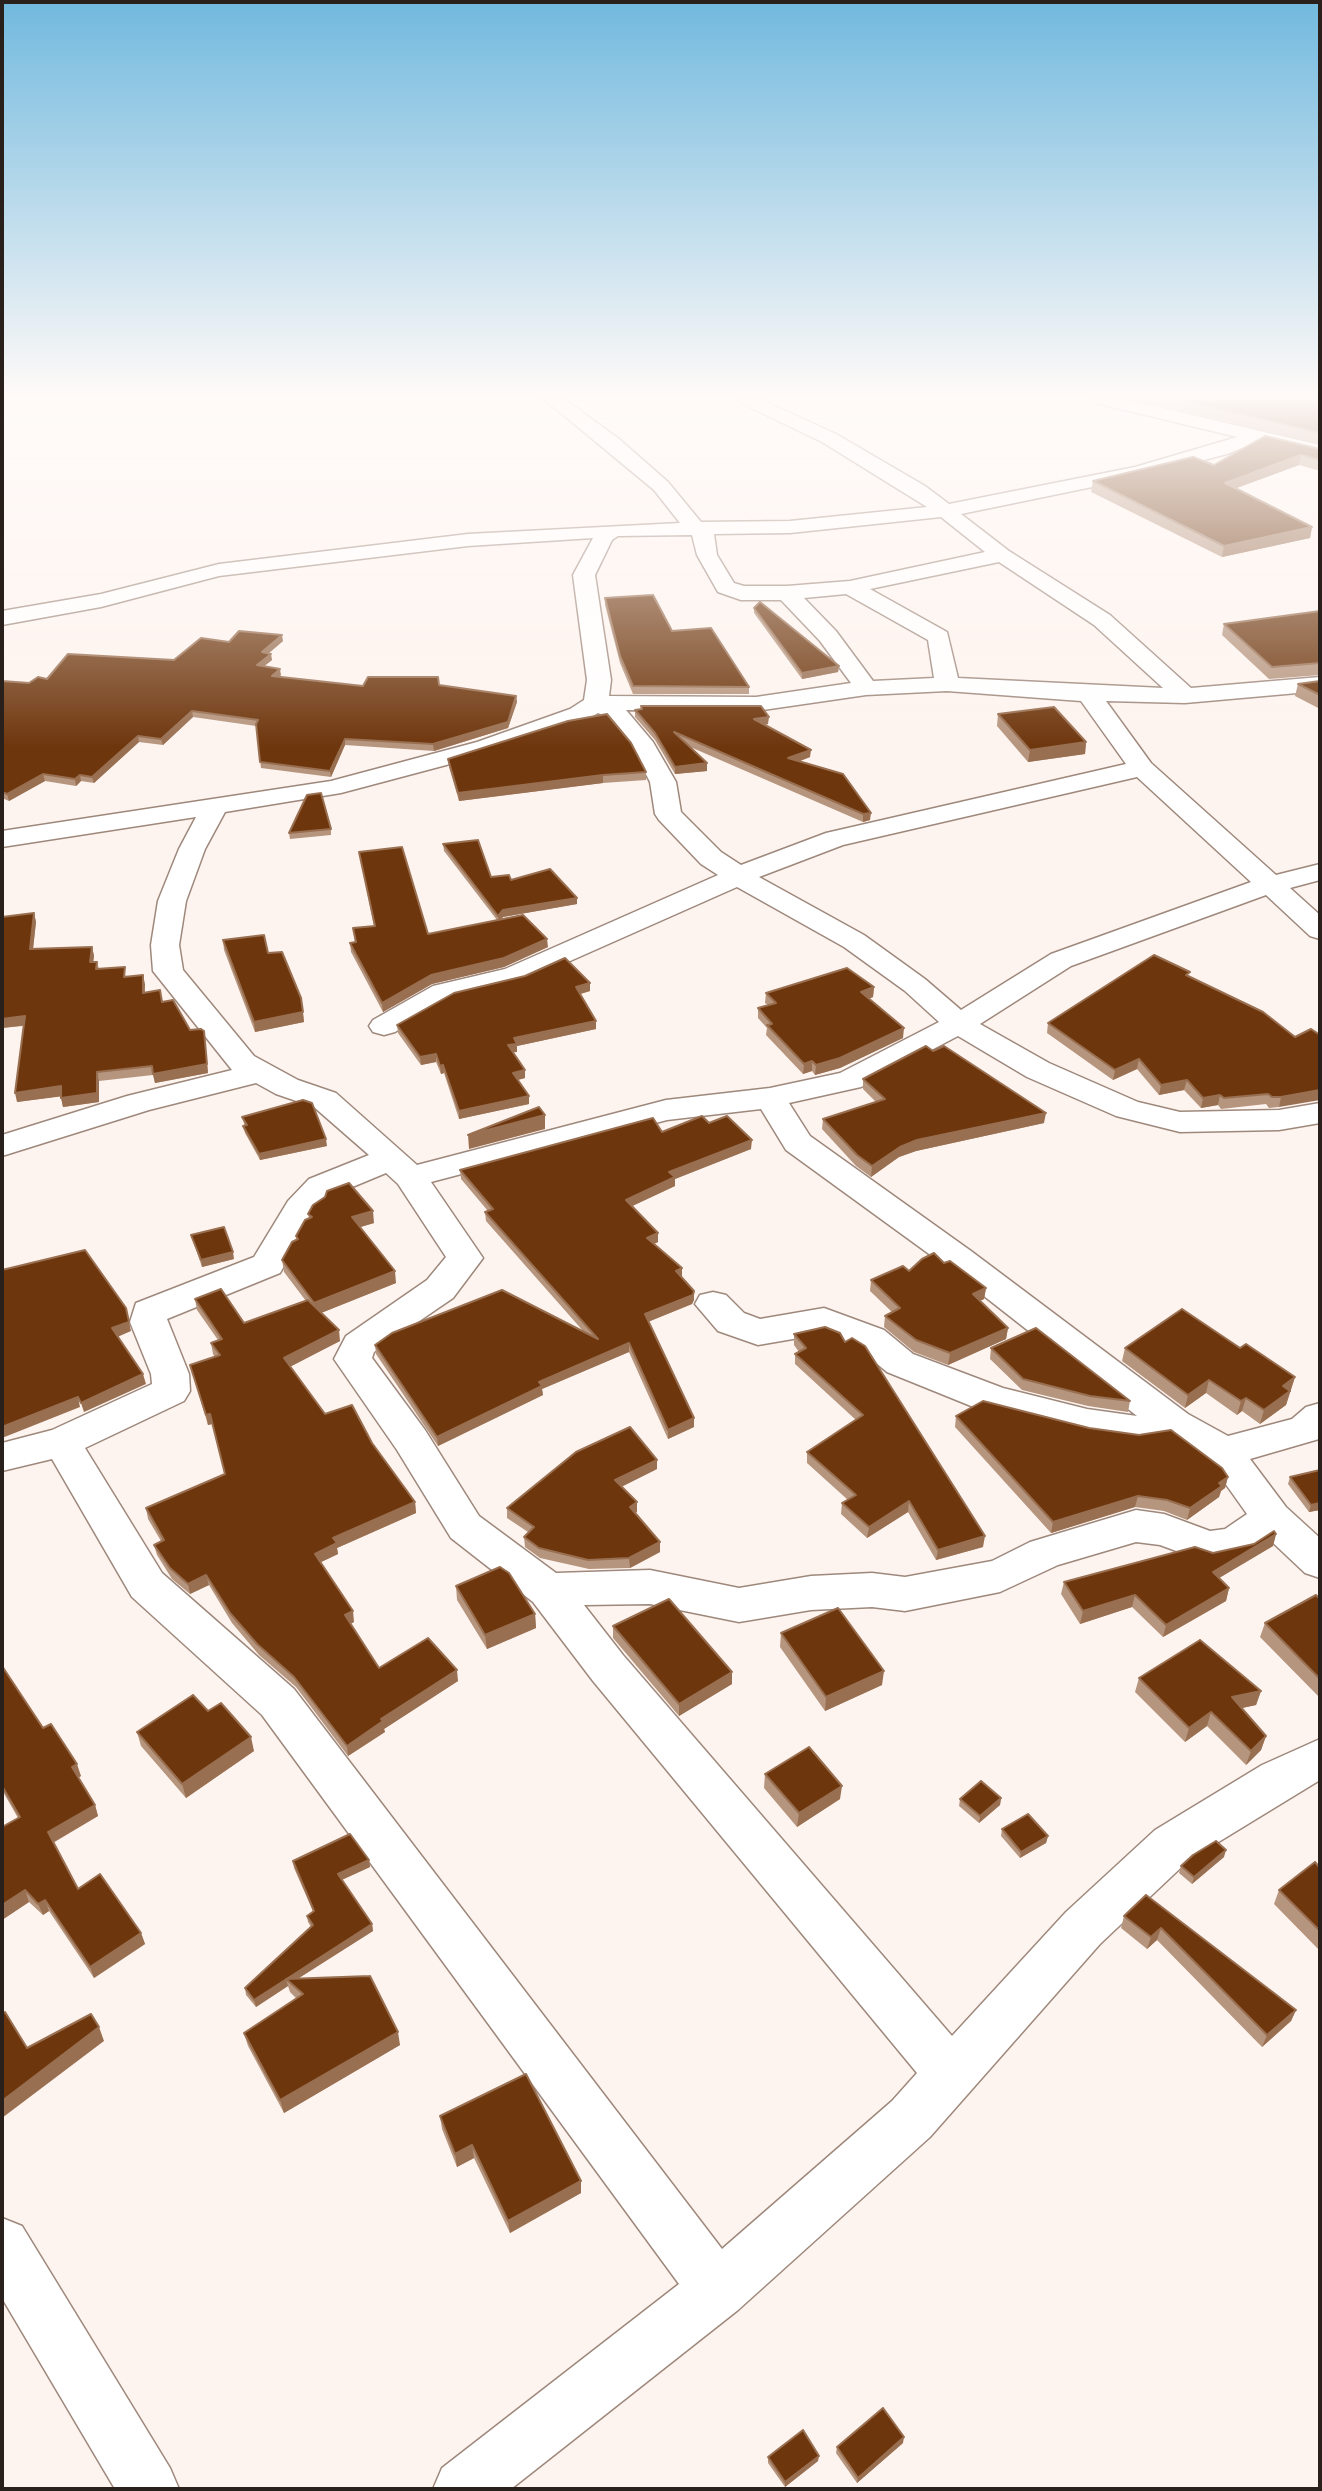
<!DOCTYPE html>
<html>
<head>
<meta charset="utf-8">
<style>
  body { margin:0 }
  #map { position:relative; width:1322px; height:2491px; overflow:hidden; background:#fef4ef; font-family:"Public Sans",sans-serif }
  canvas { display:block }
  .frame { position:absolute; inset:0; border:4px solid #29201b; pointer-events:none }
</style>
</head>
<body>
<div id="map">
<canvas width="1322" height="2491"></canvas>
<div class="frame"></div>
</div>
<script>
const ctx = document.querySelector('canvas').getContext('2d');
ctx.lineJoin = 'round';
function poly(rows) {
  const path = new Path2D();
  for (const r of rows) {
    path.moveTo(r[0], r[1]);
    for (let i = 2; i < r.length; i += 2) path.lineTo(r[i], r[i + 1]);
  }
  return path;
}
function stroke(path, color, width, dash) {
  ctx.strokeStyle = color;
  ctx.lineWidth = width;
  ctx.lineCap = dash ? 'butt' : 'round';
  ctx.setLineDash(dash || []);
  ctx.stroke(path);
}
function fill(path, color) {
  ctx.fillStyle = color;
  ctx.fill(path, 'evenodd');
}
const street = poly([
  [544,399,564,399,619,439,668,482,701,522,790,521,927,507,822,442,741,403,738,399,760,399,836,434,925,486,949,504,1135,467,1237,437,1096,403,1093,399,1123,399,1320,445,1320,457,1257,442,1227,454,1136,478,961,514,1009,551,1110,615,1191,688,1320,677,1320,691,1185,703,1106,701,1151,763,1276,875,1320,864,1320,880,1290,888,1320,915,1320,939,1310,936,1266,895,1071,966,980,1024,1049,1063,1138,1102,1180,1112,1279,1110,1320,1103,1320,1123,1279,1130,1180,1132,1116,1116,1027,1077,958,1036,861,1087,789,1103,810,1136,971,1251,1188,1414,1228,1436,1292,1419,1306,1407,1320,1403,1319,1439,1250,1459,1286,1507,1320,1538,1320,1578,1305,1573,1270,1540,1250,1554,1209,1563,1160,1545,1136,1542,1058,1565,1000,1592,905,1611,872,1607,811,1610,739,1622,650,1604,584,1605,623,1655,952,2036,1066,1912,1155,1830,1262,1765,1320,1739,1320,1780,1189,1860,1100,1944,930,2137,738,2310,511,2489,433,2489,442,2468,679,2284,262,1715,132,1597,52,1459,2,1471,2,1443,52,1430,152,1384,151,1374,130,1322,136,1303,254,1257,288,1201,309,1179,369,1155,314,1107,276,1094,256,1083,149,1110,2,1156,2,1135,127,1096,232,1070,153,971,151,945,158,901,179,849,196,817,2,847,2,831,331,781,477,742,570,709,584,700,587,680,573,575,593,538,468,546,219,576,101,607,2,625,2,611,101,594,219,564,468,534,680,523,654,490,544,399],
  [941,517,985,552,850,581,787,586,744,586,734,583,717,555,714,534,790,533,941,517],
  [692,535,697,555,718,592,741,600,781,600,820,641,851,683,756,697,609,696,611,680,595,575,612,540,618,536,692,535],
  [999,562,1094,625,1163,688,958,678,947,632,870,589,999,562],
  [846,594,928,640,934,678,873,681,836,631,804,598,846,594],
  [947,691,1081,701,1126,764,826,833,741,865,721,852,681,812,676,782,653,742,626,710,756,711,866,695,947,691],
  [598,713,605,716,633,749,650,782,655,814,659,820,701,864,718,875,505,969,433,986,373,1020,369,1026,373,1032,384,1035,395,1032,454,998,525,981,737,887,844,947,905,991,939,1022,840,1073,770,1088,666,1100,417,1165,336,1093,298,1080,254,1056,183,970,179,945,186,901,205,849,225,812,341,793,495,752,588,719,598,713],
  [1137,777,1251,882,1051,954,961,1010,925,979,864,935,759,877,843,845,1137,777],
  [761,1109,786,1150,947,1267,1137,1416,1087,1409,1003,1388,913,1354,884,1330,824,1308,760,1319,744,1313,726,1295,713,1292,700,1295,695,1304,718,1331,758,1345,822,1334,858,1348,887,1372,981,1410,1087,1437,1137,1444,1169,1439,1210,1462,1247,1514,1225,1529,1210,1531,1164,1514,1136,1510,1030,1542,992,1561,905,1577,872,1573,811,1576,739,1588,650,1570,556,1573,479,1516,425,1430,372,1358,374,1352,453,1298,483,1258,431,1182,667,1120,761,1109],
  [386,1173,398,1184,446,1257,427,1280,346,1336,334,1359,397,1450,451,1538,533,1602,593,1681,917,2073,892,2101,722,2249,294,1689,162,1573,85,1448,184,1401,190,1391,189,1374,167,1319,280,1273,313,1215,333,1195,386,1173],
  [2,2218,22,2226,170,2468,179,2489,115,2489,2,2298,2,2218]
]);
stroke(street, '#9e887c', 3);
fill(street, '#fff');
fill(poly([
  [1133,399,1320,399,1320,444],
  [1320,449,1320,471,1299,465,1237,488,1312,527,1310,538,1222,557,1091,492,1093,481,1214,465],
  [605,598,749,687,749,694,633,694,620,663,605,605],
  [754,608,839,666,838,672,802,679,754,613],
  [1320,611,1320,675,1269,679,1222,635,1224,624],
  [283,641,269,653,272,660,264,666,281,675,279,677,363,686,439,685,516,696,517,702,508,728,434,751,345,745,331,777,261,768,256,726,193,717,163,745,139,742,94,783,81,781,76,786,45,781,9,801,2,798,2,681,29,683,47,679,174,660,229,642],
  [1320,681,1320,709,1295,696,1298,684],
  [641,706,768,724,765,725,810,757,799,761,870,820,863,822,688,746,707,771,675,774,655,740,635,717,635,710,641,709],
  [998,714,1086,742,1085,754,1028,762,997,726],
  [448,759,646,772,646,780,603,783,459,801,449,767],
  [331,829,331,835,290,839,289,833],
  [443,844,491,877,511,880,577,904,503,917,501,919,548,947,504,967,432,984,383,1012,351,952,350,943,355,943,353,928,374,926,359,852,428,934,497,920,444,851],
  [34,913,36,922,33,949,92,947,94,956,93,962,97,962,99,969,127,976,145,984,145,993,162,1002,190,1030,205,1041,208,1073,155,1083,153,1075,99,1081,99,1102,63,1107,61,1096,17,1102,23,1026,2,1028,2,917],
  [223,940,268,953,301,998,304,1022,255,1032,224,950],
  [1189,976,1295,1037,1311,1029,1279,1107,1269,1108,1266,1104,1221,1109,1218,1105,1201,1108,1184,1090,1159,1095,1137,1069,1113,1080,1047,1033,1048,1023],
  [590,983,590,991,580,994,596,1029,517,1046,517,1052,513,1052,525,1070,525,1078,518,1080,529,1104,459,1119,444,1073,441,1074,436,1062,421,1065,398,1033,397,1025],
  [874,987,873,997,869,999,903,1038,840,1068,815,1075,812,1071,803,1074,766,1035,767,1028,758,1018,758,1008,768,1005,765,1003,766,993],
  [933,1051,1044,1123,916,1151,899,1157,871,1177,856,1166,822,1129,823,1119,876,1102,863,1089,863,1079],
  [242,1117,327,1146,260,1160,245,1133,243,1126,245,1126],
  [709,1123,751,1149,675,1179,675,1186,632,1206,658,1242,654,1244,682,1268,681,1277,694,1300,692,1304,648,1322,694,1418,694,1427,668,1439,629,1352,542,1389,543,1395,438,1446,376,1354,375,1345,584,1332,486,1221,485,1212,488,1211,461,1179,460,1170],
  [308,1214,374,1223,360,1227,396,1283,321,1313,340,1341,290,1366,325,1414,372,1443,415,1502,416,1513,337,1548,338,1554,321,1562,354,1622,350,1624,379,1668,458,1681,384,1729,385,1732,348,1756,296,1687,259,1655,232,1623,209,1585,190,1594,172,1579,157,1555,154,1545,161,1541,148,1519,146,1508,225,1474,212,1424,208,1425,190,1365,215,1357,213,1354,211,1343,218,1340,197,1310,195,1299,244,1323,306,1301,284,1272,282,1260,297,1240,296,1236,309,1218],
  [191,1235,234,1259,202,1267],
  [944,1263,986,1288,984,1299,980,1301,1008,1328,1006,1339,948,1365,914,1352,884,1327,885,1316,892,1312,870,1291,871,1280],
  [794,1334,845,1342,983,1547,936,1560,908,1512,867,1538,841,1514,842,1503,848,1500,807,1463,807,1452,856,1420,795,1364,795,1354,799,1352,794,1345],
  [991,1348,1130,1401,1128,1412,1088,1406,1022,1390,990,1359],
  [1125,1348,1240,1348,1295,1377,1286,1405,1260,1424,1242,1411,1237,1415,1206,1393,1185,1408,1122,1361],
  [956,1416,1228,1477,1225,1488,1221,1491,1219,1497,1187,1520,1164,1511,1135,1507,1051,1533,955,1427],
  [657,1469,621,1487,637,1512,635,1513,660,1552,630,1568,589,1569,540,1558,525,1547,524,1537,528,1532,507,1518,507,1508],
  [1320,1470,1320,1510,1309,1512,1288,1484,1290,1477],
  [1276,1534,1273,1546,1219,1578,1229,1588,1226,1601,1163,1637,1132,1607,1080,1624,1061,1594,1064,1582,1213,1553,1254,1544],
  [456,1586,535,1614,536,1628,487,1649,457,1600],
  [1320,1599,1320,1698,1260,1637,1265,1623],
  [613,1626,732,1672,732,1684,679,1716,613,1638],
  [781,1633,882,1685,825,1711,780,1647],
  [2,1666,43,1728,81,1776,78,1778,95,1805,98,1816,53,1843,78,1889,141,1933,145,1944,94,1978,49,1911,43,1915,29,1902,2,1920,2,1827,18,1818,2,1790],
  [1139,1678,1261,1691,1256,1705,1242,1708,1266,1736,1261,1750,1246,1765,1207,1726,1185,1742,1135,1692],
  [208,1711,254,1751,186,1798,141,1746,137,1732],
  [765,1774,840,1799,797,1827,764,1788],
  [1001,1798,1000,1805,979,1823,959,1806,960,1799],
  [1002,1829,1048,1836,1046,1843,1020,1858,1001,1836],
  [1224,1857,1192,1884,1179,1873,1181,1866],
  [369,1860,370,1867,342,1880,372,1924,373,1931,299,1978,400,2045,284,2113,248,2046,244,2033,297,1999,290,1992,288,1986,256,2007,246,1995,245,1988,311,1927,308,1922,307,1916,313,1911,294,1868,293,1861],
  [1320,1868,1320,1951,1274,1904,1279,1890],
  [1146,1895,1296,2010,1291,2021,1262,2047,1157,1940,1147,1949,1121,1928,1124,1916],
  [440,2116,581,2181,581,2193,510,2233,474,2158,457,2167,442,2129],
  [903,2443,857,2483,836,2453,837,2447],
  [768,2457,818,2461,785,2487,768,2463]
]), '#b6957e');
fill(poly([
  [1301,455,1299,465,1223,493,1225,483],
  [1312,527,1310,538,1222,557,1224,546],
  [282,635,283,641,263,658,262,652],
  [271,654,272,660,258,671,257,665],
  [839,666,838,672,802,679,802,673],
  [280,669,281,675,273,682,272,676],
  [516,696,517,702,508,728,434,751,433,744],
  [192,711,193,717,163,745,161,739],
  [769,717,768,724,754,726,754,719],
  [138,736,139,742,94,783,92,777],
  [345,739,345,745,331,777,330,771],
  [1086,742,1085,754,1028,762,1030,750],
  [811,750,810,757,788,766,788,758],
  [707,763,707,771,675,774,675,767],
  [43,774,45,781,9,801,7,794],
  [80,775,81,781,76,786,75,779],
  [603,775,603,783,459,801,458,793],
  [871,813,870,820,863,822,863,814],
  [577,898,577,904,503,917,499,922,498,916,503,910],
  [34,913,36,922,32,958,30,949],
  [547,939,548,947,504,967,432,984,383,1012,382,1003,431,975],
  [92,947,94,956,92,971,90,962],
  [143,975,145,984,144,1002,143,993],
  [590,983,590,991,577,995,576,987],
  [874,987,873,997,860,1002,861,992],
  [303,1012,304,1022,255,1032,254,1022],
  [25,1016,27,1025,2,1028,2,1019],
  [596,1021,596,1029,517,1046,517,1052,509,1053,508,1045,514,1038],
  [904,1028,903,1038,840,1068,815,1075,816,1065],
  [204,1031,208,1073,155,1083,153,1074],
  [436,1054,436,1062,421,1065,420,1057],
  [1139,1059,1137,1069,1113,1080,1115,1070],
  [812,1061,812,1071,803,1074,804,1064],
  [443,1065,444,1073,441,1074,440,1066],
  [525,1070,525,1078,513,1081,513,1073],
  [97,1072,99,1081,99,1102,63,1107,61,1098],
  [1187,1080,1184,1090,1159,1095,1161,1085],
  [61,1086,64,1096,17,1102,15,1093],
  [1320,1090,1320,1100,1279,1107,1281,1097],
  [1220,1095,1218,1105,1201,1108,1203,1098],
  [529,1096,529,1104,459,1119,459,1111],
  [1046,1113,1044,1123,916,1151,899,1157,871,1177,872,1166,900,1147,917,1140],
  [545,1115,545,1129,469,1149,468,1135],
  [326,1139,327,1146,260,1160,259,1154],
  [752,1140,751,1149,675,1179,675,1186,626,1209,626,1200,669,1172],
  [373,1211,374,1223,354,1229,352,1217],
  [658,1233,658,1242,647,1247,647,1238],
  [233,1252,234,1259,202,1267,201,1260],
  [682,1268,682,1276,676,1280,676,1271],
  [395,1271,396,1283,316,1315,314,1303],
  [986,1288,984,1299,971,1305,973,1294],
  [694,1291,694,1300,692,1304,645,1323,645,1314],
  [126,1308,131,1331,115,1338,112,1328],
  [1008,1328,1006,1339,948,1365,950,1353],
  [339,1330,340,1341,286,1369,284,1358],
  [629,1343,629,1352,542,1389,543,1395,438,1446,437,1437,539,1382],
  [143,1374,146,1384,84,1412,81,1403],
  [1295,1377,1286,1405,1260,1424,1264,1410,1283,1386],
  [1209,1380,1206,1393,1185,1408,1188,1395],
  [78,1397,80,1407,2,1438,2,1427],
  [1246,1398,1242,1411,1237,1415,1241,1401],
  [210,1414,212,1424,208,1425,206,1415],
  [694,1418,694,1427,668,1439,668,1430],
  [657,1460,657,1469,615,1490,615,1480],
  [1228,1477,1225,1488,1221,1491,1219,1497,1187,1520,1190,1508],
  [1138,1496,1135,1507,1051,1533,1053,1522],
  [909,1501,908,1512,867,1538,869,1527],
  [415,1502,416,1513,337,1548,338,1554,317,1564,315,1554,333,1538],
  [637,1502,637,1512,630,1516,630,1507],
  [1320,1503,1320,1510,1309,1512,1311,1505],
  [1276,1534,1273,1546,1209,1584,1213,1572],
  [985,1536,983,1547,936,1560,938,1550],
  [660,1542,660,1552,630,1568,629,1558],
  [206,1575,209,1585,190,1594,188,1584],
  [1229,1588,1226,1601,1163,1637,1166,1625],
  [1135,1595,1132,1607,1080,1624,1083,1611],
  [353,1611,354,1622,346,1626,345,1615],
  [535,1614,536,1628,487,1649,485,1635],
  [457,1670,458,1681,384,1729,385,1732,348,1756,347,1746,381,1719],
  [884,1671,882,1685,825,1711,826,1697],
  [732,1672,732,1684,679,1716,679,1704],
  [1261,1691,1256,1705,1228,1711,1232,1697],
  [1211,1712,1207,1726,1185,1742,1189,1728],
  [1266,1736,1261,1750,1246,1765,1251,1751],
  [251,1737,254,1751,186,1798,182,1784],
  [77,1764,81,1776,76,1779,72,1767],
  [842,1786,840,1799,797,1827,799,1813],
  [1001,1798,1000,1805,979,1823,980,1816],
  [95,1805,98,1816,52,1843,48,1832],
  [1048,1836,1046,1843,1020,1858,1021,1852],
  [1226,1850,1224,1857,1192,1884,1194,1877],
  [369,1860,370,1867,339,1881,338,1874],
  [25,1890,29,1902,2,1920,2,1905],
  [45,1900,49,1911,43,1915,38,1904],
  [372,1924,373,1931,291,1983,286,1979],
  [1161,1928,1157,1940,1147,1949,1151,1937],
  [141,1933,145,1944,94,1978,90,1967],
  [286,1979,288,1986,256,2007,254,2000],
  [1296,2010,1291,2021,1262,2047,1267,2035],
  [99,2027,104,2041,2,2118,2,2101],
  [398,2032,400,2045,284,2113,280,2100],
  [472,2145,474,2158,457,2167,455,2154],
  [581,2181,581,2193,510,2233,508,2221],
  [904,2437,903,2443,857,2483,858,2478],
  [819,2456,818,2461,785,2487,785,2482]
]), '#996f51');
const building = poly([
  [1176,399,1320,399,1320,433,1176,399],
  [1265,436,1320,449,1320,460,1301,455,1225,483,1312,527,1224,546,1093,481,1193,457,1214,465,1265,436],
  [653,595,672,631,711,628,749,687,633,686,620,656,605,598,653,595],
  [760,602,839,666,802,673,754,608,760,602],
  [1320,611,1320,663,1272,667,1224,624,1320,611],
  [239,631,282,635,262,652,271,654,257,665,280,669,272,676,363,686,368,677,438,677,439,685,516,696,508,722,433,744,345,739,330,771,260,762,256,724,258,720,192,711,161,739,138,736,92,777,80,775,75,779,43,774,7,794,2,792,2,681,29,683,38,677,47,679,68,654,174,660,201,638,229,642,239,631],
  [1320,681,1320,695,1298,684,1320,681],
  [641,706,761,706,769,717,754,719,811,750,788,758,843,774,871,813,863,814,674,732,707,763,675,767,655,733,635,710,642,709,641,706],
  [1054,707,1086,742,1030,750,998,714,1054,707],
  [607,714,631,743,646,772,603,775,458,793,448,759,568,721,607,714],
  [321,793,331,829,289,833,307,795,321,793],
  [478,840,491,877,509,875,511,880,550,869,577,898,503,910,498,916,443,844,478,840],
  [402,847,428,934,523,915,547,939,504,958,431,975,382,1003,350,943,356,942,353,928,375,926,359,852,402,847],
  [34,913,30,949,92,947,90,962,97,962,96,969,125,967,124,977,143,975,143,993,160,990,162,1002,173,1000,190,1030,201,1029,204,1031,207,1064,153,1074,152,1066,97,1072,97,1093,61,1098,61,1086,15,1093,25,1016,2,1019,2,917,34,913],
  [264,935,268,953,282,952,301,998,303,1012,254,1022,223,940,264,935],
  [1154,955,1190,972,1186,975,1263,1012,1295,1037,1311,1029,1320,1035,1320,1090,1281,1097,1272,1097,1268,1094,1224,1098,1220,1095,1203,1098,1187,1080,1161,1085,1139,1059,1115,1070,1048,1023,1154,955],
  [565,958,590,983,576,987,596,1021,514,1038,517,1044,508,1045,525,1070,513,1073,529,1096,459,1111,443,1065,440,1066,436,1054,420,1057,397,1025,454,993,525,976,565,958],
  [847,968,874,987,861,992,904,1028,840,1058,816,1065,812,1061,804,1064,767,1025,772,1024,758,1008,776,1003,766,993,847,968],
  [926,1046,933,1051,944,1046,1046,1113,917,1140,900,1147,872,1166,857,1155,823,1119,885,1099,863,1079,926,1046],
  [303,1100,312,1103,326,1139,259,1154,243,1126,247,1125,242,1117,303,1100],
  [539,1107,545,1115,468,1135,539,1107],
  [702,1116,709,1123,727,1116,752,1140,669,1172,675,1177,626,1200,658,1233,647,1238,682,1268,676,1271,694,1291,693,1295,645,1314,694,1418,668,1430,629,1343,539,1382,542,1386,437,1437,375,1345,392,1333,502,1290,598,1339,485,1212,493,1209,460,1170,653,1118,662,1132,702,1116],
  [349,1183,373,1211,352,1217,395,1271,314,1303,282,1260,292,1242,298,1239,296,1236,305,1220,312,1217,308,1214,313,1205,325,1197,327,1191,349,1183],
  [224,1227,233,1252,201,1260,191,1235,224,1227],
  [85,1250,126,1308,129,1322,112,1328,143,1374,81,1403,78,1397,2,1427,2,1270,85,1250],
  [934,1253,944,1263,950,1261,986,1288,973,1294,1008,1328,950,1353,916,1340,885,1316,900,1308,871,1280,903,1266,909,1271,922,1259,934,1253],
  [221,1289,244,1323,308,1300,339,1330,284,1358,325,1414,352,1405,372,1443,415,1502,333,1538,337,1543,315,1554,353,1611,345,1615,379,1668,428,1638,457,1670,381,1719,383,1721,347,1746,294,1677,257,1644,230,1613,206,1575,188,1584,170,1568,154,1545,164,1540,146,1508,225,1474,210,1414,206,1415,190,1365,220,1355,211,1343,222,1339,195,1299,221,1289],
  [1182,1309,1240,1348,1246,1344,1295,1377,1283,1386,1290,1391,1264,1410,1246,1398,1241,1401,1209,1380,1188,1395,1125,1348,1182,1309],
  [825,1327,840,1333,845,1342,852,1338,865,1346,985,1536,938,1550,909,1501,869,1527,842,1503,856,1495,807,1452,863,1415,795,1354,806,1348,794,1334,825,1327],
  [1036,1328,1130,1401,1090,1396,1023,1379,991,1348,1036,1328],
  [983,1401,1089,1428,1139,1435,1171,1430,1222,1468,1228,1477,1219,1483,1222,1486,1190,1508,1167,1500,1138,1496,1053,1522,956,1416,983,1401],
  [630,1427,657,1460,615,1480,637,1502,630,1507,660,1542,629,1558,588,1560,539,1548,524,1537,534,1527,507,1508,576,1452,630,1427],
  [1320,1470,1320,1503,1311,1505,1290,1477,1320,1470],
  [1274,1531,1276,1534,1213,1572,1229,1588,1166,1625,1135,1595,1083,1611,1064,1582,1195,1547,1213,1553,1254,1544,1274,1531],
  [500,1567,509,1573,535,1614,485,1635,456,1586,500,1567],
  [1316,1595,1320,1599,1320,1679,1265,1623,1316,1595],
  [669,1599,732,1672,679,1704,613,1626,669,1599],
  [838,1608,884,1671,826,1697,781,1633,838,1608],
  [1200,1640,1261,1691,1232,1697,1266,1736,1251,1751,1211,1712,1189,1728,1139,1678,1200,1640],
  [2,1666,43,1728,51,1724,77,1764,72,1767,95,1805,48,1832,78,1889,100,1874,141,1933,90,1967,45,1900,38,1904,25,1890,2,1905,2,1827,20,1817,2,1786,2,1666],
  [193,1695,208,1711,221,1703,251,1737,182,1784,137,1732,193,1695],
  [809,1747,842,1786,799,1813,765,1774,809,1747],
  [981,1781,1001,1798,980,1816,960,1799,981,1781],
  [1028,1814,1048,1836,1021,1852,1002,1829,1028,1814],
  [350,1834,369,1860,338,1874,372,1924,254,2000,245,1988,313,1925,307,1916,314,1911,293,1861,350,1834],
  [1216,1841,1226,1850,1194,1877,1181,1866,1193,1855,1216,1841],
  [1315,1862,1320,1868,1320,1931,1279,1890,1315,1862],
  [1146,1895,1296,2010,1267,2035,1161,1928,1151,1937,1124,1916,1146,1895],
  [370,1976,398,2032,280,2100,244,2033,303,1994,286,1979,370,1976],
  [5,2012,27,2048,91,2014,99,2027,2,2101,2,2014,5,2012],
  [526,2074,581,2181,508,2221,472,2145,455,2154,440,2116,526,2074],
  [883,2408,904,2437,858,2478,837,2447,883,2408],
  [803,2430,819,2456,785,2482,768,2457,803,2430]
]);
fill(building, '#6e360d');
stroke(building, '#996f51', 2);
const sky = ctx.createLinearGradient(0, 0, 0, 747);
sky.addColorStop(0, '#71b9de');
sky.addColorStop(0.53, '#fffaf8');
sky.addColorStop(1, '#fffaf800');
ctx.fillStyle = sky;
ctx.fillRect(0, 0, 1322, 747);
</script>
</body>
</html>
